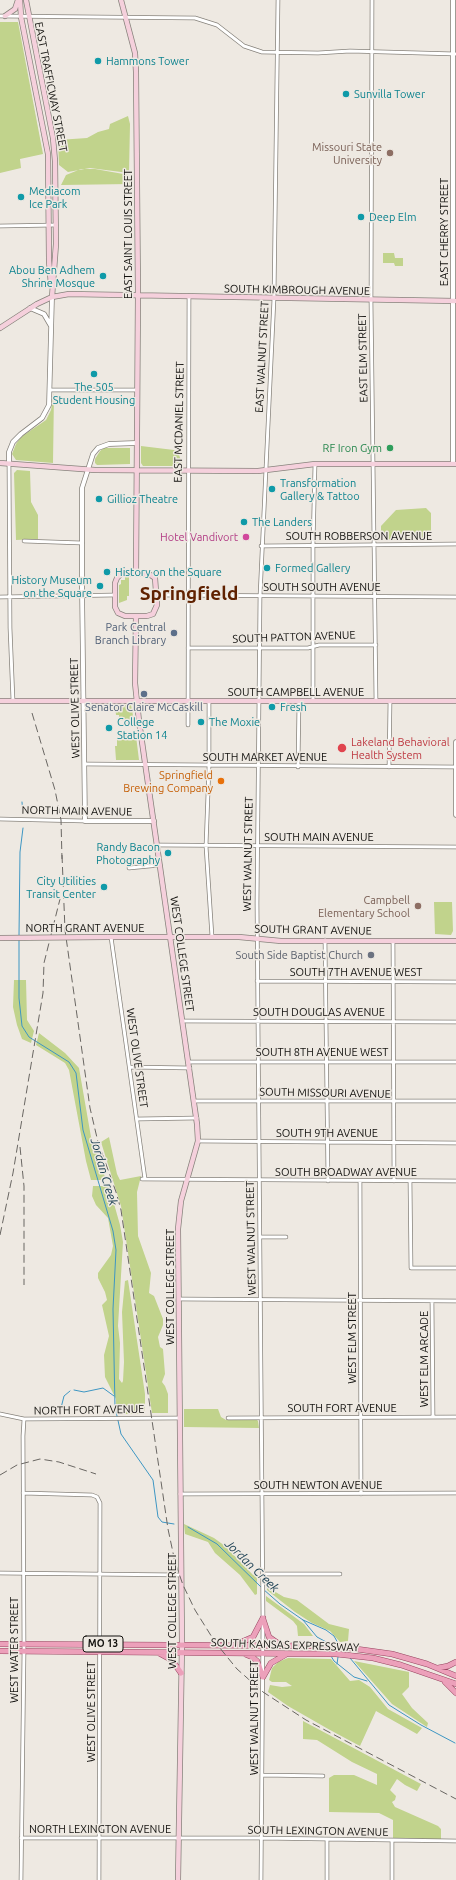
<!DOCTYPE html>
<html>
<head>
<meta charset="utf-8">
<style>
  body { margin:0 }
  canvas { display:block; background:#eee9e2 }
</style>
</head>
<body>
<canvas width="456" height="1880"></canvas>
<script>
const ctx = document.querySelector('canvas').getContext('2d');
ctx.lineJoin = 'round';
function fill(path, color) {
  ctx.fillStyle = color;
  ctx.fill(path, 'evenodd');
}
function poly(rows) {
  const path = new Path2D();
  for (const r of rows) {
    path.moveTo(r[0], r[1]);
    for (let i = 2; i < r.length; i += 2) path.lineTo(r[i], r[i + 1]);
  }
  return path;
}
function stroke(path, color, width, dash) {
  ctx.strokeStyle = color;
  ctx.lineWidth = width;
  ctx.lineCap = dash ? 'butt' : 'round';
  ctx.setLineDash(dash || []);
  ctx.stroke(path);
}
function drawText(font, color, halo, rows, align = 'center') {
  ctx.font = font + ' Ubuntu,sans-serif';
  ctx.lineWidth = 3;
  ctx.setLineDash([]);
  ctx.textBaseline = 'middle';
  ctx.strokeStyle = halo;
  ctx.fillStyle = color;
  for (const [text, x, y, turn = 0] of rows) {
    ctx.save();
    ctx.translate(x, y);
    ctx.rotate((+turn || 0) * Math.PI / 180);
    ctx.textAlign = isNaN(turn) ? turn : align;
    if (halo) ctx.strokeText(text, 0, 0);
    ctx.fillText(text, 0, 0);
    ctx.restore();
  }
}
fill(poly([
  [0,22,18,22,43,154,20,159,21,168,0,173],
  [128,116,130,124,129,173,90,168,68,172,59,165,58,140,87,138,98,132,109,129,110,124],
  [81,169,95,169,129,175,130,184,61,185,66,175],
  [383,253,394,253,395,258,403,258,403,266,395,266,394,263,383,263],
  [54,393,53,463,16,460,12,454,16,444,21,437,46,420,51,410],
  [141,446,174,450,179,455,182,463,178,466,143,466,141,463],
  [104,448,130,448,130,464,97,465,95,463,95,459,100,451],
  [17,470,30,471,31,502,38,515,38,539,16,540,14,473],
  [426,508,431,513,431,533,429,537,400,540,383,539,381,536,381,526,396,510],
  [125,577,129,577,129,596,127,596,127,600,119,603,119,585,121,584,121,580,125,580],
  [115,705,131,705,134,721,119,720,119,715,116,715],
  [123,735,136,736,139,760,116,760,115,746,117,746,117,737,122,737],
  [434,902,452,902,453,931,451,935,435,934],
  [14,980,26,980,27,1020,34,1031,31,1043,22,1039,17,1025,13,1007],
  [39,1033,65,1053,79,1068,91,1137,106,1180,91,1180,86,1161,69,1070,65,1063,36,1045],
  [109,1137,117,1174,120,1180,141,1176,137,1192,138,1236,151,1273,149,1293,154,1296,163,1319,163,1325,158,1337,160,1347,163,1349,165,1374,162,1382,165,1386,168,1394,168,1413,152,1413,121,1206,101,1142],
  [93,1186,109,1186,120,1225,123,1242,118,1326,120,1343,119,1379,122,1383,123,1381,124,1362,122,1312,125,1281,128,1280,145,1394,145,1410,141,1414,116,1414,116,1399,105,1377,104,1355,109,1336,102,1305,107,1300,105,1292,98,1278,98,1273,111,1255,113,1246,108,1218,96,1205,92,1196],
  [184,1409,218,1409,221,1417,226,1420,257,1420,258,1421,259,1428,184,1427],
  [184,1524,214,1538,225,1546,253,1575,257,1575,257,1594,255,1595,240,1575,215,1553,208,1542,185,1534],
  [267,1587,284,1597,297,1600,329,1624,349,1629,348,1641,340,1642,330,1631,312,1623,295,1612,267,1590],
  [266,1596,304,1624,313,1636,298,1636,297,1626,293,1621,266,1601],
  [288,1658,331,1659,350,1681,359,1680,370,1687,388,1709,422,1728,417,1734,376,1711,360,1746,330,1730,288,1706,268,1692,270,1685,282,1687,292,1686,286,1682,272,1682,269,1680,272,1668,278,1662],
  [354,1661,409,1672,409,1687,402,1694,412,1708,428,1723,427,1727,392,1704],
  [303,1721,421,1784,417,1791,405,1785,397,1779,390,1790,396,1796,395,1800,392,1802,395,1807,438,1826,441,1829,441,1840,393,1839,393,1820,379,1813,329,1812,329,1778,334,1775,354,1775,377,1785,377,1774,352,1762,317,1740,303,1739]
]), '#c1d38c');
stroke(poly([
  [22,802,23,814],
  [19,936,20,852,23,828],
  [19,939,19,998,22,1026,29,1037,69,1062,76,1073,83,1130,113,1231,116,1250,113,1309,115,1407,121,1434,153,1480,158,1517,162,1522,174,1524],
  [74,1390,84,1392,103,1388,114,1396],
  [61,1408,64,1396,70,1391],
  [188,1527,217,1544,261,1587],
  [263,1589,280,1604,303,1620,317,1637,330,1644],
  [303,1620,326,1630,334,1636,339,1645],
  [331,1656,334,1661,354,1677,367,1681],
  [350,1658,389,1705,421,1725,455,1743],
  [337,1664,338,1657]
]), '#3d96c3', 1);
const minor = poly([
  [372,0,371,301,376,701],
  [0,16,195,18,217,25,244,46,262,52,318,53,350,51,456,54],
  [0,226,56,225],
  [50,390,136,390],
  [9,464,10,628,13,701],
  [24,541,82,543],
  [261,546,456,544],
  [157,595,456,597],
  [0,597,115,595],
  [188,648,308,648,319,645,376,645],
  [209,701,209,766,206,846,212,937],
  [313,701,313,545,315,464],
  [188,725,189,296],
  [85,764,456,767],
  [298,767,299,701],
  [389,767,390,701],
  [0,819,85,821],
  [157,845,456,847],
  [129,868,160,865],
  [111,937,145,1179,142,1179],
  [325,940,328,1181],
  [393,941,394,1181],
  [257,981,456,982],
  [183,1021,456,1022],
  [188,1062,456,1062],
  [130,1067,190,1068],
  [194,1101,456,1101],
  [137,1119,197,1118],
  [198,1141,456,1143],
  [145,1179,456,1181],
  [360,1181,361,1494],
  [410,1181,411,1268,456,1268],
  [260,1237,286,1237],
  [179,1299,456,1301],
  [432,1302,433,1417],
  [0,1414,24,1419,180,1418],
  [228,1418,456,1417],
  [23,1493,92,1495,97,1497,100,1503,99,1880],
  [180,1494,456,1493],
  [0,1573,181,1575],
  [263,1574,340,1574],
  [263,1618,257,903,260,596,274,298,278,0],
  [262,1775,323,1776],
  [21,1838,261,1838,456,1841],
  [21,1880,24,1651,23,1436,24,1419],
  [261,1880,263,1624],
  [327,1880,327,1840],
  [392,1880,392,1841]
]);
const tertiary = poly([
  [453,0,453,464],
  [30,308,44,314,51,326],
  [136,443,109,444,98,448,93,454,82,488,82,588,85,821,154,821],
  [9,464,9,452,13,442,21,434,42,418,49,405,52,297],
  [456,742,456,815]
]);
const secondary = poly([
  [20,0,21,17,48,154,49,261,51,285],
  [26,0,53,138,55,161,56,244,52,297],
  [121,0,135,53,136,72,138,294,136,574],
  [5,16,15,9,18,0],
  [0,328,37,304,52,297,69,294,456,301],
  [0,463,95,470,258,471,315,464,456,464],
  [121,574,149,574,155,578,157,605,153,614,147,616,125,616,118,613,115,607,115,583,117,578,121,574],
  [136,616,135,683,139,721,197,1124,198,1141,181,1201,178,1229,182,1644,178,1880],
  [0,701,456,701],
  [107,937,239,937,281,941,456,941]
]);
const primary = poly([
  [263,1619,269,1637,279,1644],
  [239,1643,253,1637,263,1618],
  [0,1644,335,1646,392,1654,427,1664,456,1676],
  [0,1651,336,1654,373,1658,401,1665,456,1684],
  [159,1653,172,1660,181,1673],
  [245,1654,252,1657,257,1661,263,1677],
  [438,1668,448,1666,456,1662],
  [263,1677,271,1663,285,1655],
  [445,1682,456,1693]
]);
stroke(minor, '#87837c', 4.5);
stroke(tertiary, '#87837c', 5.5);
stroke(secondary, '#87837c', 6);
stroke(primary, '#974560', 6);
stroke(minor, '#fff', 3);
stroke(tertiary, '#fff', 4);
stroke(secondary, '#f5d0dc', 4.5);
stroke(primary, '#eca0ba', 5);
stroke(poly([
  [32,713,55,790,61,820,62,859],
  [62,855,65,930,90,1108,98,1142,116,1192,121,1210,168,1529,175,1562,183,1585,195,1610,215,1642,237,1669,263,1692,306,1720,456,1799],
  [20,1147,24,1186,24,1285],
  [0,1235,13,1173,43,993,44,963,60,899],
  [0,1475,17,1465,40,1459,59,1462,96,1474]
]), '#696662', 1, [8, 4]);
const secondaryBridge = poly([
  [0,938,107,937]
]);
stroke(secondaryBridge, '#87837c', 6, []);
stroke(secondaryBridge, '#f5d0dc', 4.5);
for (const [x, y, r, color] of [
  [98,61,4,"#0f9aa8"],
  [346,94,4,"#0f9aa8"],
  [390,153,4,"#8d6e63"],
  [21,197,4,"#0f9aa8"],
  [361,217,4,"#0f9aa8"],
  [103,276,4,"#0f9aa8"],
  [94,374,4,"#0f9aa8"],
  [390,448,4,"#2e9e5b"],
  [272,489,4,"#0f9aa8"],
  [99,499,4,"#0f9aa8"],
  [244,522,4,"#0f9aa8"],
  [246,537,4,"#d1479c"],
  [267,568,4,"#0f9aa8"],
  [107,572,4,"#0f9aa8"],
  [100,586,4,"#0f9aa8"],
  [174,633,4,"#5c6f8a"],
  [144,694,4,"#5c6f8a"],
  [272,707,4,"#0f9aa8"],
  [201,722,4,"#0f9aa8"],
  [109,728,4,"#0f9aa8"],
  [342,748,5,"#e0444e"],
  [221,781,4,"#e8710a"],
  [168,853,4,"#0f9aa8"],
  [104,887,4,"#0f9aa8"],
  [418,906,4,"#8d6e63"],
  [371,955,4,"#6b7280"]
]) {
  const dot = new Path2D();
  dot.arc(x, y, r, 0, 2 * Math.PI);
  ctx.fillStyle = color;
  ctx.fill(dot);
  stroke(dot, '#eee9e2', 1.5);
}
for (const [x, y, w] of [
  [103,1644,40]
]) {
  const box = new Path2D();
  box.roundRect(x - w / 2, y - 8, w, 16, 3);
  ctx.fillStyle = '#eee9e2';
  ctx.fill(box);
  stroke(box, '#12110e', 1);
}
drawText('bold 10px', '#12110e', null, [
  ["MO 13",103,1644]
]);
drawText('11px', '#0d838f', '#eee9e2', [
  ["Hammons Tower",106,61],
  ["Sunvilla Tower",354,94],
  ["Mediacom",29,191],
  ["Ice Park",29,204],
  ["Deep Elm",369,217],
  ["Abou Ben Adhem",95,270,"right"],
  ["Shrine Mosque",95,283,"right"],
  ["The 505",94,387,"center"],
  ["Student Housing",94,400,"center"],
  ["Transformation",280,483],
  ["Gallery & Tattoo",280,496],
  ["Gillioz Theatre",107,499],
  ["The Landers",252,522],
  ["Formed Gallery",275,568],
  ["History on the Square",115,572],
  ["History Museum",92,580,"right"],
  ["on the Square",92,593,"right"],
  ["Fresh",280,707],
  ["College",117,722],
  ["Station 14",117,735],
  ["The Moxie",209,722],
  ["Randy Bacon",160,847,"right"],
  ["Photography",160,860,"right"],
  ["City Utilities",96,881,"right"],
  ["Transit Center",96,894,"right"]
], 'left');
drawText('11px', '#12110e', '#eee9e2', [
  ["EAST TRAFFICWAY STREET",51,87,79],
  ["EAST CHERRY STREET",444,232,-90],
  ["EAST SAINT LOUIS STREET",128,234,-90],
  ["SOUTH KIMBROUGH AVENUE",297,290,1],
  ["EAST WALNUT STREET",262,357,-87],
  ["EAST ELM STREET",363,358,-91],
  ["EAST MCDANIEL STREET",179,422,-89],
  ["SOUTH ROBBERSON AVENUE",359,536],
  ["SOUTH SOUTH AVENUE",322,587],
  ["SOUTH PATTON AVENUE",294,637,-2],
  ["SOUTH CAMPBELL AVENUE",296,692],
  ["WEST OLIVE STREET",75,708,-91],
  ["SOUTH MARKET AVENUE",265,757],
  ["NORTH MAIN AVENUE",77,811,1],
  ["SOUTH MAIN AVENUE",319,837],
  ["WEST WALNUT STREET",248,854,-89],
  ["NORTH GRANT AVENUE",85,928],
  ["SOUTH GRANT AVENUE",313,930,1],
  ["WEST COLLEGE STREET",182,954,82],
  ["SOUTH 7TH AVENUE WEST",356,972],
  ["SOUTH DOUGLAS AVENUE",319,1012],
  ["SOUTH 8TH AVENUE WEST",322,1052],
  ["WEST OLIVE STREET",137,1058,82],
  ["SOUTH MISSOURI AVENUE",325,1093,1],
  ["SOUTH 9TH AVENUE",327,1133],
  ["SOUTH BROADWAY AVENUE",346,1172],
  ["WEST WALNUT STREET",251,1238,-91],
  ["WEST COLLEGE STREET",170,1287,-90],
  ["WEST ELM STREET",352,1338,-90],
  ["WEST ELM ARCADE",424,1359,-90],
  ["SOUTH FORT AVENUE",342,1408],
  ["NORTH FORT AVENUE",89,1410,-1],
  ["SOUTH NEWTON AVENUE",318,1485],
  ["WEST COLLEGE STREET",172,1611,-90],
  ["SOUTH KANSAS EXPRESSWAY",285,1645,2],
  ["WEST WATER STREET",14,1650,-90],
  ["WEST OLIVE STREET",91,1712,-90],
  ["WEST WALNUT STREET",254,1718,-90],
  ["NORTH LEXINGTON AVENUE",100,1829],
  ["SOUTH LEXINGTON AVENUE",318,1831,1]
]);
drawText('11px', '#785e54', '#eee9e2', [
  ["Missouri State",382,147],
  ["University",382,160],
  ["Campbell",410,900],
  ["Elementary School",410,913]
], 'right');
drawText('11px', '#27864d', '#eee9e2', [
  ["RF Iron Gym",382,448]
], 'right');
drawText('11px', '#b23c85', '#eee9e2', [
  ["Hotel Vandivort",238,537]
], 'right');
drawText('11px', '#4e5e75', '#eee9e2', [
  ["Park Central",166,627],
  ["Branch Library",166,640],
  ["Senator Claire McCaskill",144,707,"center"]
], 'right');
drawText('11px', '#be3a42', '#eee9e2', [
  ["Lakeland Behavioral",351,742],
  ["Health System",351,755]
], 'left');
drawText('11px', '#c56008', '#eee9e2', [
  ["Springfield",213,775],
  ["Brewing Company",213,788]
], 'right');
drawText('11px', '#5b616d', '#eee9e2', [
  ["South Side Baptist Church",363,955]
], 'right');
drawText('italic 12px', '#143a4e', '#eee9e2', [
  ["Jordan Creek",104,1172,74],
  ["Jordan Creek",252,1566,44]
]);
drawText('bold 19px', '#5f2100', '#eee9e2', [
  ["Springfield",189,594]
]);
</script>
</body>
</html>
